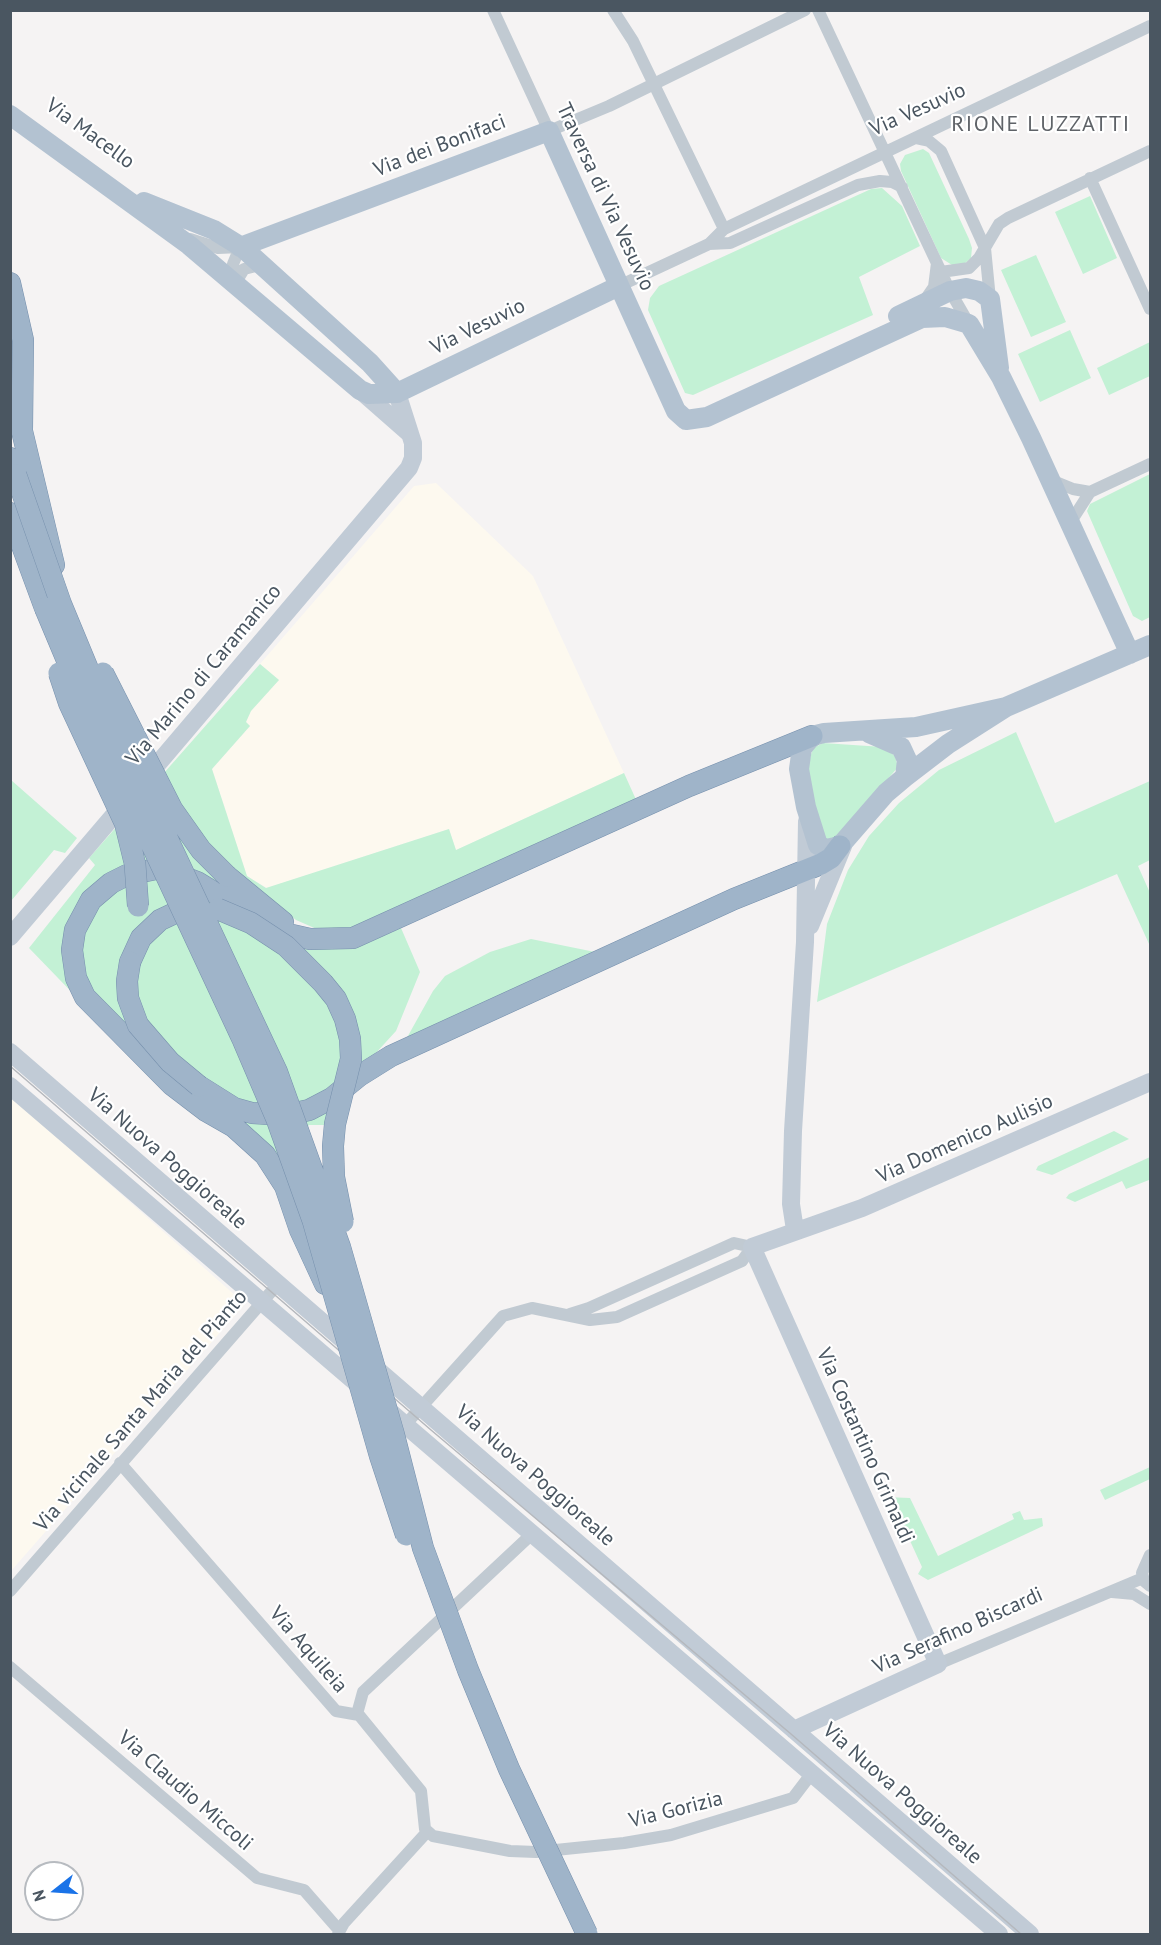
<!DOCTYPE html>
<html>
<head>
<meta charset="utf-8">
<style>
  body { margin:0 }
  #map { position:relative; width:1161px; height:1945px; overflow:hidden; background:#f5f3f3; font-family:"PT Sans",sans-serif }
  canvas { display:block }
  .frame { position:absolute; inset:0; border:12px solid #4a5661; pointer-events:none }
  .north { position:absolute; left:24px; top:1861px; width:60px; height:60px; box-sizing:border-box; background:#fff; border:2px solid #b7bbc0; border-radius:50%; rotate:253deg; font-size:16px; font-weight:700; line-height:24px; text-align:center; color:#4a5661 }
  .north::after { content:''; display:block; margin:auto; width:21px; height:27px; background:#1a73e8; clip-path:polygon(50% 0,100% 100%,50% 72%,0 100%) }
</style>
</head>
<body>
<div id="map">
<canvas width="1161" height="1945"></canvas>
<div class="frame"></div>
<div class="north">N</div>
</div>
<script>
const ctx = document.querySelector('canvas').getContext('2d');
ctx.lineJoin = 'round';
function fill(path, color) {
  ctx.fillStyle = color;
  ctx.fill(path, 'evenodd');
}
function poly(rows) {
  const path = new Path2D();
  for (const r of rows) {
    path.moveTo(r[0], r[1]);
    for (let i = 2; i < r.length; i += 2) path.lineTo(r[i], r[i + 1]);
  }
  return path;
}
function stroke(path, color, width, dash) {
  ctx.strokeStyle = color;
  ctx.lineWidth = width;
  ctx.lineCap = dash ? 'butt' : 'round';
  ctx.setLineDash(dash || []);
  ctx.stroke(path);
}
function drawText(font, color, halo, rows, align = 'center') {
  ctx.font = font + ' "PT Sans",sans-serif';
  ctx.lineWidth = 4.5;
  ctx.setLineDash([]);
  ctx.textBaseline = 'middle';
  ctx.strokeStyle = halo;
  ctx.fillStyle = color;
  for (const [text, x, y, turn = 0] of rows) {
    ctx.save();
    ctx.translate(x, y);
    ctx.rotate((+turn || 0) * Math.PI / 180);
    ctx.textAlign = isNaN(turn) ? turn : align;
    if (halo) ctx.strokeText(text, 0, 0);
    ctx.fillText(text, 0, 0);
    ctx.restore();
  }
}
fill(poly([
  [436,483,533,576,624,773,456,850,449,829,267,888,247,876,212,769,250,726,246,722,251,711,279,680,260,664,414,486],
  [11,1097,245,1304,11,1571]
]), '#fdf9ef');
fill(poly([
  [923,149,929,153,969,239,972,248,971,258,963,265,952,265,941,258,901,171,900,164,905,155],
  [882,188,902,206,920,246,859,277,873,315,693,395,685,393,648,310,650,298,659,286,871,189],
  [1090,196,1117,258,1083,274,1055,212],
  [1036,255,1066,322,1031,337,1001,270],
  [1070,330,1091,378,1040,402,1018,354],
  [1150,342,1150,376,1109,395,1097,368],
  [1150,474,1150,617,1142,621,1133,616,1087,511,1090,504],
  [260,664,279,680,251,711,246,722,250,726,212,769,247,876,266,888,449,829,456,850,624,773,638,804,355,931,319,930,296,920,219,858,209,868,280,924,197,873,171,864,149,862,120,869,92,892,76,913,68,934,65,957,72,980,87,1008,95,1000,80,970,79,944,86,922,92,910,110,890,145,875,175,879,206,892,289,943,306,948,354,948,401,928,420,972,396,1031,364,1066,329,1094,302,1106,262,1110,236,1103,197,1077,189,1087,245,1119,273,1126,328,1110,325,1125,309,1125,269,1169,87,1008,29,948,95,865,89,858],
  [1016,732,1055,823,1150,781,1150,860,1138,866,1150,893,1150,946,1117,874,817,1002,827,924,848,870,869,836,899,803,939,770],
  [823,743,883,747,895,756,898,767,835,842,827,843,811,792,808,765,813,748],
  [11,780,77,838,65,853,54,850,11,901],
  [531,939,595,952,404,1043,433,991,445,976,490,952],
  [1114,1131,1129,1139,1052,1175,1036,1170,1038,1166],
  [1150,1157,1149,1180,1126,1189,1122,1181,1075,1202,1066,1198,1069,1194],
  [1150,1467,1150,1479,1105,1500,1100,1490],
  [885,1497,910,1498,938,1556,1014,1519,1012,1514,1020,1511,1024,1520,1042,1518,1043,1526,928,1580,918,1574,922,1567,895,1508,889,1507]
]), '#c3f1d5');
const trunk = poly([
  [10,283,23,340,22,431,54,565],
  [10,458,16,475],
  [10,513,45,608],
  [227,876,283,922],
  [130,962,141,938,160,920,177,912,199,908],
  [199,1086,234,1108,252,1113,286,1115,309,1110,332,1098,359,1076,391,1056,734,899,821,864,831,858,840,846],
  [325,1284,300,1230,285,1186,265,1155,234,1127,206,1111,172,1085,85,997,76,978,72,950,75,930,91,900,111,883,127,875,156,869,168,871,197,882,279,932,310,939,353,938,689,786,812,736]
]);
stroke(trunk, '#7690ad', 22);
stroke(poly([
  [493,10,549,131,609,106,805,10],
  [613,10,633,41,724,229],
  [818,10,950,291,969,324],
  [915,138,929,141,941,151,985,248,990,299],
  [1090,178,1150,309],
  [190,239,218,248,240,247],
  [709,244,724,229,1150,26],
  [941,272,969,268,979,258,999,224,1008,218,1150,151],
  [238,285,233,264,240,247],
  [238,286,238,279,244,269,256,266,264,268],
  [619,286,709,244,730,243,858,185,880,181,892,182,902,187],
  [925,300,934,287,937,263],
  [1051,480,1073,489,1090,492],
  [1070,523,1090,492,1150,464],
  [406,1424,503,1316,532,1308,590,1320,617,1317,742,1261,752,1247,734,1243,589,1308,570,1314],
  [120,1463,336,1711,359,1715,421,1791,425,1829,433,1836,510,1851,536,1852,624,1843,671,1835,793,1798,812,1773],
  [1150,1555,1142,1573,1144,1581,1150,1586],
  [10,1591,277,1285],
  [1112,1592,1134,1594,1150,1604],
  [938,1664,1143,1578],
  [10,1667,257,1878,304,1890,339,1930],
  [357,1714,363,1692,533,1533],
  [338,1934,344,1923,427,1832]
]), '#c1cad2', 12);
stroke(poly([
  [360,390,409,433],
  [144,780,409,468,413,458,413,443,397,393],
  [810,926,843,846],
  [10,937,126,801],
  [10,1052,1030,1934],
  [10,1086,999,1934],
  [795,1230,791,1204,793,1131,805,942,807,821],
  [794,1730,938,1664,752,1247,862,1208,1150,1082]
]), '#c1cbd6', 18);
stroke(poly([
  [10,115,189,245,360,390,369,394,397,393,619,286],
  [144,202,214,230,243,248,370,363,397,393],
  [240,247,549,131,676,411,686,420,707,417,922,318,945,317,969,324,1001,377,1031,438,1130,654],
  [898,316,950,291,966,288,979,291,990,299,999,368],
  [1006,707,916,727,824,733,812,736,802,748,799,769,806,807,818,845,826,849,840,846,886,793,905,777,948,744,1006,707,1150,645],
  [869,733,901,747,907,760,905,777]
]), '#b3c2d1', 20);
stroke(trunk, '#9fb4c9', 21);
stroke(poly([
  [10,1066,431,1430,791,1734,1021,1934]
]), '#b5b8bd', 1.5);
const trunkBridge = poly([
  [16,475,61,604,90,674,277,1072,340,1247,394,1435,423,1548,468,1670,509,1769,587,1934],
  [45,608,79,689,242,1038,277,1120,313,1221,380,1456,406,1535],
  [59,673,69,703,125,823,135,864,138,906],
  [103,673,172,809,201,850,227,876],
  [218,909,251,923,286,946,323,983,336,999,345,1019,350,1039,351,1059,335,1124,333,1146,334,1177,343,1222],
  [130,962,127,981,128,998,138,1025,170,1062,199,1086]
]);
stroke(trunkBridge, '#7690ad', 22, []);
stroke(trunkBridge, '#9fb4c9', 21);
drawText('21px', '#4a5661', '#fff', [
  ["Via Vesuvio",918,110,-24],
  ["Via Macello",90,134,36],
  ["Via dei Bonifaci",440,146,-21],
  ["Traversa di Via Vesuvio",605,197,65],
  ["Via Vesuvio",478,327,-26],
  ["Via Marino di Caramanico",204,675,-50],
  ["Via Domenico Aulisio",965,1139,-24],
  ["Via Nuova Poggioreale",167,1159,41],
  ["Via vicinale Santa Maria del Pianto",141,1411,-49],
  ["Via Costantino Grimaldi",865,1446,66],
  ["Via Nuova Poggioreale",535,1476,41],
  ["Via Serafino Biscardi",958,1631,-24],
  ["Via Aquileia",308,1650,49],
  ["Via Claudio Miccoli",185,1791,41],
  ["Via Nuova Poggioreale",902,1794,41],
  ["Via Gorizia",676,1810,-14]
]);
ctx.letterSpacing = '1.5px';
drawText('22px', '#5f6368', '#fff', [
  ["RIONE LUZZATTI",1041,125]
]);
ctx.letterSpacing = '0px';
</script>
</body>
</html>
